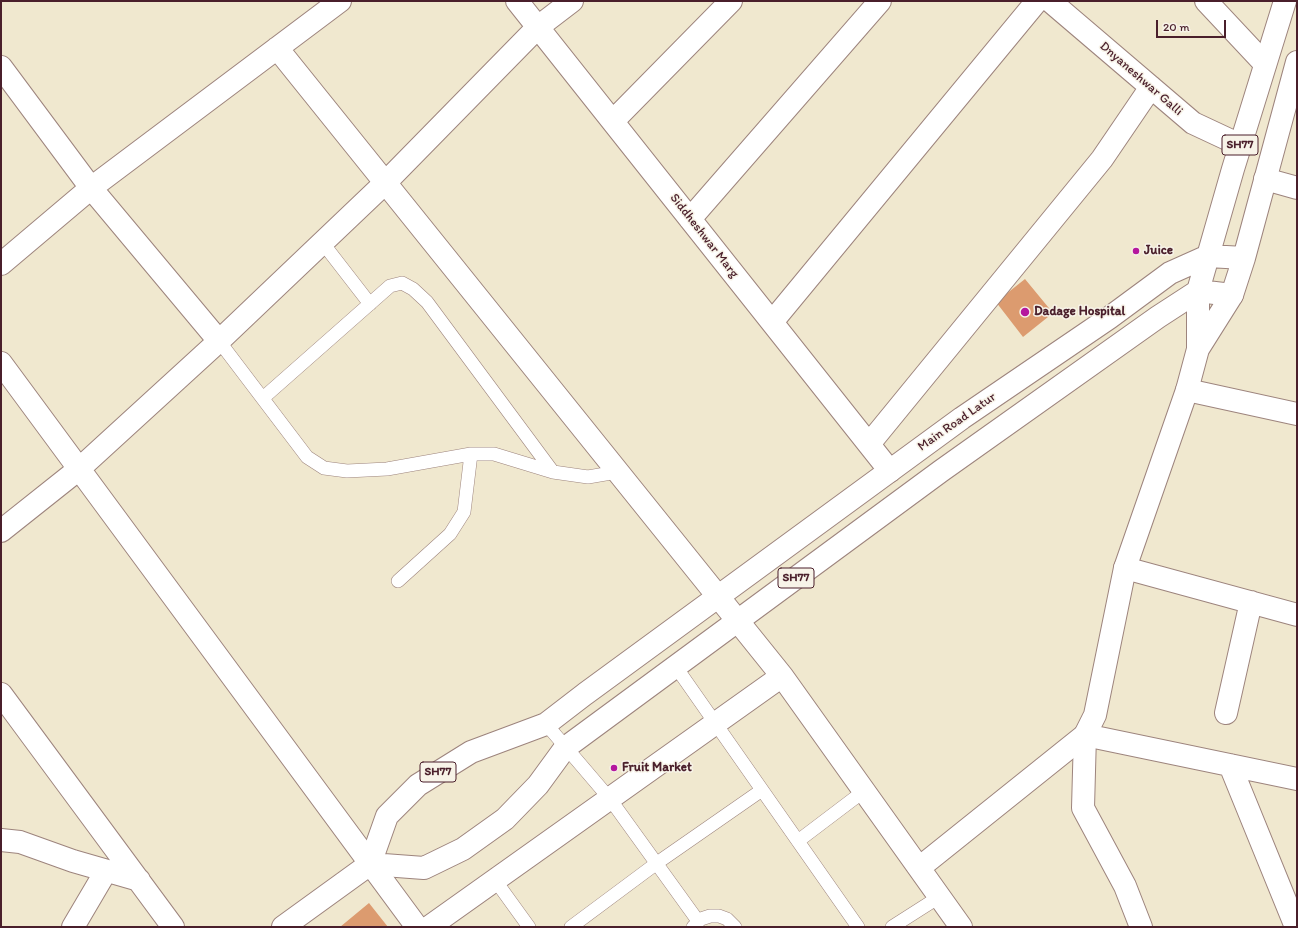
<!DOCTYPE html>
<html>
<head>
<meta charset="utf-8">
<style>
  body { margin:0 }
  #map { position:relative; width:1298px; height:928px; overflow:hidden; background:#f0e8cf; font-family:Itim,sans-serif }
  canvas { display:block }
  .frame { position:absolute; inset:0; border:2px solid #4a1f2b; pointer-events:none }
  .scale { position:absolute; left:1156px; top:20px; width:70px; height:18px; box-sizing:border-box; border:2px solid #4a1f2b; border-top:0; padding-left:5px; font-size:12px; line-height:14px; white-space:nowrap; color:#4a1f2b; -webkit-text-stroke:3px #f7f3e8; paint-order:stroke }
</style>
</head>
<body>
<div id="map">
<canvas width="1298" height="928"></canvas>
<div class="frame"></div>
<div class="scale">20 m</div>
</div>
<script>
const ctx = document.querySelector('canvas').getContext('2d');
ctx.lineJoin = 'round';
function fill(path, color) {
  ctx.fillStyle = color;
  ctx.fill(path, 'evenodd');
}
function poly(rows) {
  const path = new Path2D();
  for (const r of rows) {
    path.moveTo(r[0], r[1]);
    for (let i = 2; i < r.length; i += 2) path.lineTo(r[i], r[i + 1]);
  }
  return path;
}
function stroke(path, color, width, dash) {
  ctx.strokeStyle = color;
  ctx.lineWidth = width;
  ctx.lineCap = dash ? 'butt' : 'round';
  ctx.setLineDash(dash || []);
  ctx.stroke(path);
}
function drawText(font, color, halo, rows, align = 'center') {
  ctx.font = font + ' Itim,sans-serif';
  ctx.lineWidth = 3;
  ctx.setLineDash([]);
  ctx.textBaseline = 'middle';
  ctx.strokeStyle = halo;
  ctx.fillStyle = color;
  for (const [text, x, y, turn = 0] of rows) {
    ctx.save();
    ctx.translate(x, y);
    ctx.rotate((+turn || 0) * Math.PI / 180);
    ctx.textAlign = isNaN(turn) ? turn : align;
    if (halo) ctx.strokeText(text, 0, 0);
    ctx.fillText(text, 0, 0);
    ctx.restore();
  }
}
fill(poly([
  [1025,279,1053,313,1023,337,996,302],
  [369,903,388,927,340,927]
]), '#dc9b6f');
const lane = poly([
  [322,242,370,304],
  [219,341,307,457,324,468,347,471,387,469,471,454,494,454,553,472,588,477,617,472],
  [263,398,390,286,402,283,413,289,427,302,553,472],
  [398,581,450,534,464,512,471,454],
  [676,667,858,927],
  [546,724,610,799,698,921],
  [798,841,864,791],
  [495,880,529,927],
  [571,927,657,863,762,790],
  [693,927,701,919,710,916,719,916,727,919,735,927],
  [892,927,939,897]
]);
const street = poly([
  [517,1,890,471],
  [1050,1,1193,123,1240,145],
  [1206,1,1265,64],
  [277,48,782,676,961,927],
  [1,67,91,188,219,341],
  [613,121,731,1],
  [1265,179,1297,188],
  [690,219,880,1],
  [1,264,91,188,340,1],
  [772,322,1037,1],
  [1,363,417,927],
  [1187,390,1297,414],
  [869,444,1102,159,1151,87],
  [1,531,79,469,219,341,385,183,538,27,572,1],
  [1125,568,1297,615],
  [1,694,173,927],
  [1226,713,1251,602],
  [1230,765,1296,927],
  [1,840,20,842,73,861,139,880],
  [919,868,1085,735,1297,779],
  [73,927,106,871],
  [429,927,782,676]
]);
const secondary = poly([
  [1198,349,1232,295],
  [1141,927,1125,886,1083,808,1085,735,1095,715,1125,568,1187,390,1198,349,1198,291]
]);
const primary = poly([
  [1198,291,1233,169,1285,1],
  [370,864,424,868,463,849,505,819,538,785,565,748,941,471,1158,317,1198,291,1232,295,1244,258,1297,62],
  [370,864,387,816,418,785,471,752,546,724,585,694,962,418,1109,318,1170,273,1208,256,1244,258],
  [283,927,370,864]
]);
stroke(lane, '#9d847d', 14);
stroke(street, '#9d847d', 24);
stroke(secondary, '#9d847d', 24);
stroke(primary, '#9d847d', 24);
stroke(lane, '#fff', 13);
stroke(street, '#fff', 22);
stroke(secondary, '#fff', 22);
stroke(primary, '#fff', 22);
for (const [x, y, r, color] of [
  [1136,251,4,"#b5179e"],
  [1025,312,5,"#b5179e"],
  [614,768,4,"#b5179e"]
]) {
  const dot = new Path2D();
  dot.arc(x, y, r, 0, 2 * Math.PI);
  ctx.fillStyle = color;
  ctx.fill(dot);
  stroke(dot, '#f7f3e8', 1.5);
}
for (const [x, y, w] of [
  [1240,145,36],
  [796,578,36],
  [438,772,36]
]) {
  const box = new Path2D();
  box.roundRect(x - w / 2, y - 10, w, 20, 3);
  ctx.fillStyle = '#f7f3e8';
  ctx.fill(box);
  stroke(box, '#4a1f2b', 1);
}
drawText('bold 12px', '#4a1f2b', null, [
  ["SH77",1240,145],
  ["SH77",796,578],
  ["SH77",438,772]
]);
drawText('13px', '#4a1f2b', '#f7f3e8', [
  ["Dnyaneshwar Galli",1141,79,41],
  ["Siddheshwar Marg",704,236,52],
  ["Main Road Latur",957,422,-35]
]);
drawText('bold 13px', '#4a1f2b', '#f7f3e8', [
  ["Juice",1144,251],
  ["Dadage Hospital",1034,312],
  ["Fruit Market",622,768]
], 'left');
</script>
</body>
</html>
